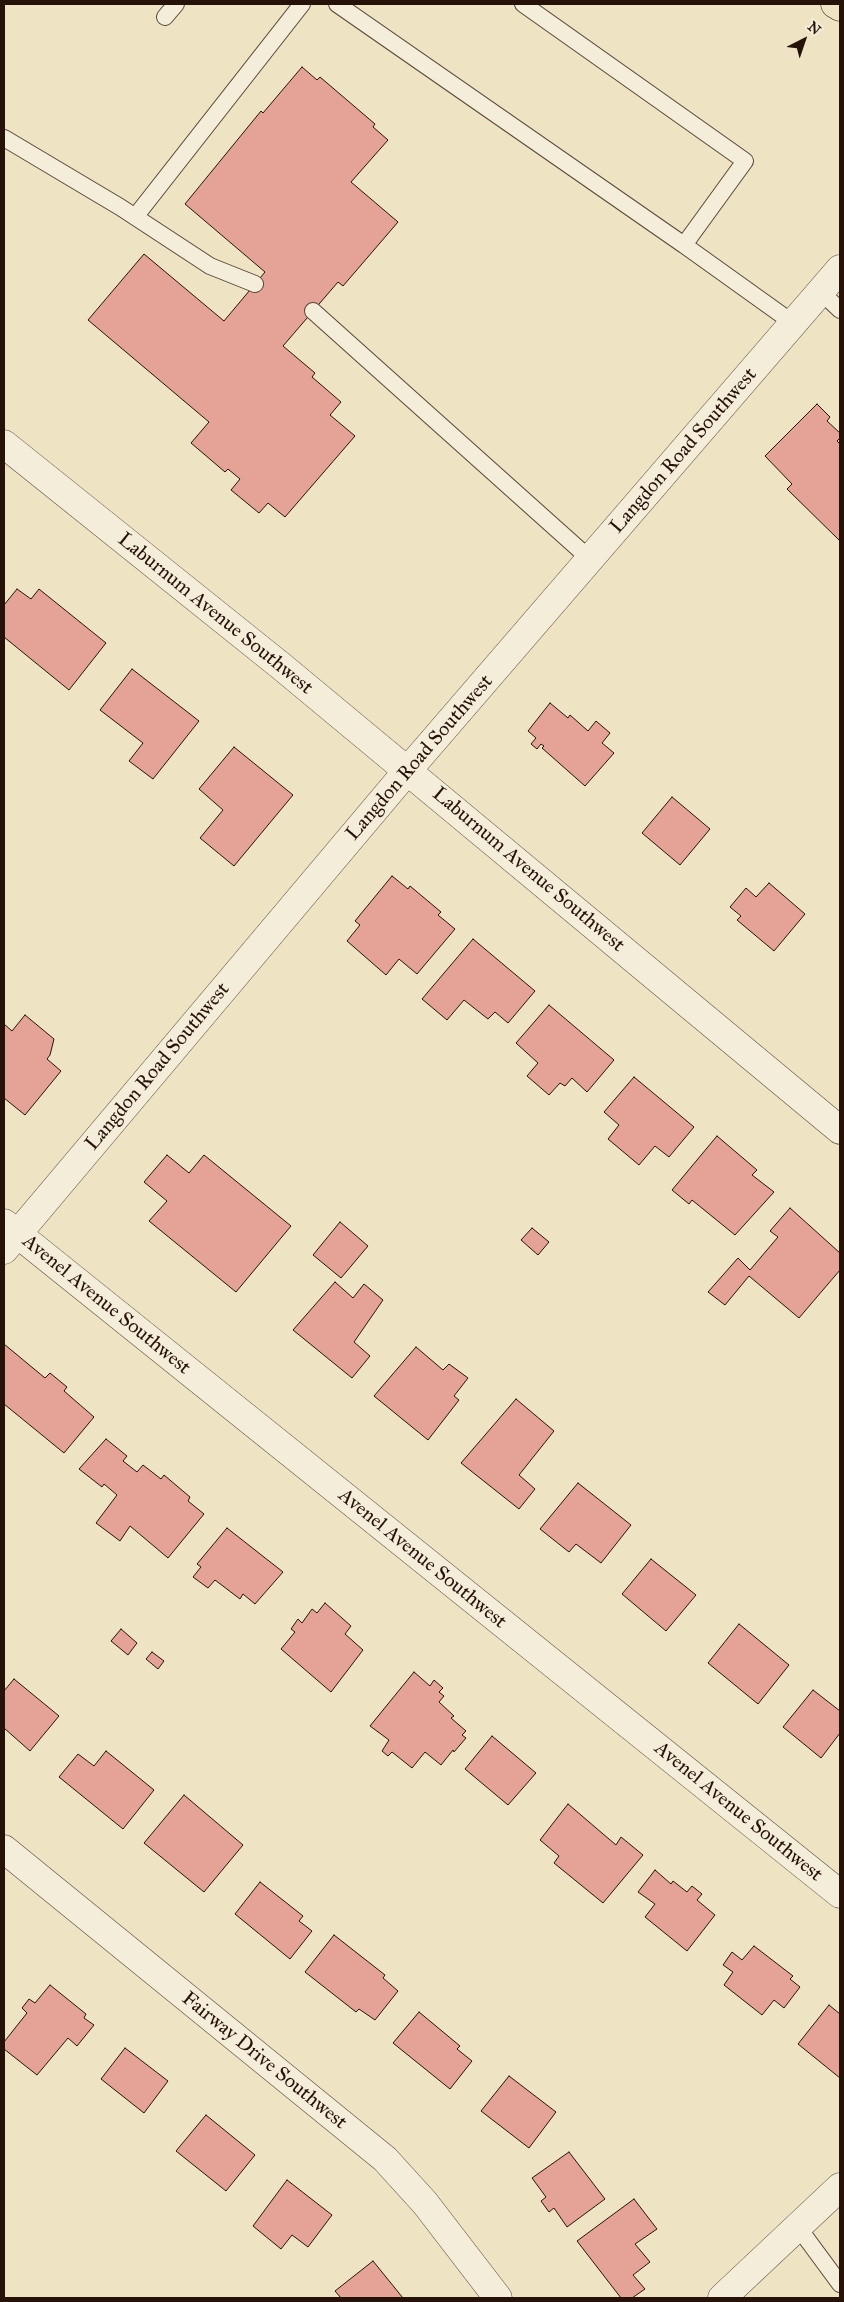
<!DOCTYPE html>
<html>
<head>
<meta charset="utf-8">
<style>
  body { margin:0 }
  #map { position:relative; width:844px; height:2302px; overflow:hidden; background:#eee4c4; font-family:"IM FELL Great Primer",serif }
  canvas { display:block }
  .frame { position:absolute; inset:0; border:5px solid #27120a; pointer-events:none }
  .north { position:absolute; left:779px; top:15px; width:50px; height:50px; -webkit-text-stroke:4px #f4edd9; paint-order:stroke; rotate:41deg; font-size:14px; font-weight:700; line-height:20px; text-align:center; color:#27120a }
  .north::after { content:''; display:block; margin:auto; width:18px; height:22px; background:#27120a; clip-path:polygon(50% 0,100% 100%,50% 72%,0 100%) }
</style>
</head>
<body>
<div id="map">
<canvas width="844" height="2302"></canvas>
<div class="frame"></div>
<div class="north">N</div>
</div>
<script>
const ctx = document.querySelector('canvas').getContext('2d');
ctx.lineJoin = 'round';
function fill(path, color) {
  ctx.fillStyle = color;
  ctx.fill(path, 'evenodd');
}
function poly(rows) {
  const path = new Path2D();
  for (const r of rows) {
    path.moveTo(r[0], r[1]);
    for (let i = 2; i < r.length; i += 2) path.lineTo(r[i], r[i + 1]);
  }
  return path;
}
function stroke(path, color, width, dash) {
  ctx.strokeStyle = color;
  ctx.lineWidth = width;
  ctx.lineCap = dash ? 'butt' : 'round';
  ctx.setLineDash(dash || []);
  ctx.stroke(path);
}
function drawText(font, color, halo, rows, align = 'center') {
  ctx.font = font + ' "IM FELL Great Primer",serif';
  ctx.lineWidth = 4;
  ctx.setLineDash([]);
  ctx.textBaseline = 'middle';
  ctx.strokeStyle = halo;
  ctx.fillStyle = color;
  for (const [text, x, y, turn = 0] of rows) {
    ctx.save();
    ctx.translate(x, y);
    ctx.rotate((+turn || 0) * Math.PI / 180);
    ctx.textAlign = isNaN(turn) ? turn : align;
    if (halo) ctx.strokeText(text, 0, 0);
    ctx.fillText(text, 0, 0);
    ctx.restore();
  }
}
const building = poly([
  [302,67,317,80,320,77,375,124,373,127,388,140,351,182,398,222,343,286,338,282,283,346,315,373,312,377,341,402,330,415,355,436,285,517,268,503,259,513,231,490,240,479,228,469,225,472,191,443,209,422,88,320,144,254,224,321,255,284,265,272,185,204,261,111,263,113,302,67],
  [817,404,830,417,827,421,840,433,840,438,837,441,840,444,840,541,787,489,792,484,765,456,817,404],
  [17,589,31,599,39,589,106,643,69,690,4,637,4,605,17,589],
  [132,669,199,721,153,779,129,761,143,743,100,710,132,669],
  [550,703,568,718,570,715,588,731,596,721,610,733,602,743,614,753,585,786,542,748,544,746,541,744,537,749,531,744,536,738,528,731,550,703],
  [234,747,293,795,234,866,200,838,223,810,199,789,234,747],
  [672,797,710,829,680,865,642,833,672,797],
  [392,876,408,889,410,886,441,912,438,915,455,929,417,974,399,959,386,975,347,941,360,925,355,921,392,876],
  [769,883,805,914,774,951,737,920,741,916,730,907,746,888,756,897,769,883],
  [473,939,535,991,508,1023,495,1012,488,1019,464,1000,447,1020,422,999,473,939],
  [549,1005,614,1060,587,1092,572,1078,565,1086,560,1083,549,1095,527,1076,538,1063,516,1043,549,1005],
  [25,1015,54,1039,50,1055,47,1059,61,1071,25,1115,4,1098,4,1024,12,1031,25,1015],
  [634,1077,694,1127,669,1157,655,1146,639,1165,608,1139,619,1125,604,1112,634,1077],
  [717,1136,757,1170,752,1175,774,1192,735,1235,692,1200,689,1204,672,1190,717,1136],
  [167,1155,189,1173,204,1155,291,1226,236,1292,149,1221,167,1201,144,1182,167,1155],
  [790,1208,840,1253,840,1270,799,1318,749,1276,725,1305,708,1292,738,1258,750,1270,778,1237,770,1231,790,1208],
  [340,1222,368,1246,341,1278,313,1255,340,1222],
  [532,1228,549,1242,538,1255,521,1240,532,1228],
  [335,1282,353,1298,364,1284,383,1300,354,1342,370,1356,352,1378,293,1330,335,1282],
  [4,1344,45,1378,50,1373,67,1387,64,1391,94,1417,64,1453,4,1404,4,1344],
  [416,1347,443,1370,449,1364,468,1378,454,1396,459,1400,428,1440,374,1396,416,1347],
  [516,1399,554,1431,519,1475,535,1489,519,1509,461,1463,516,1399],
  [106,1439,127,1456,123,1461,137,1472,143,1465,161,1479,164,1475,190,1497,188,1501,204,1514,168,1558,130,1526,120,1541,96,1523,117,1495,104,1484,102,1487,79,1469,106,1439],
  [578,1483,631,1525,601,1563,576,1544,569,1552,540,1529,578,1483],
  [227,1528,283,1572,255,1604,243,1594,240,1599,215,1580,208,1588,193,1577,201,1567,197,1564,227,1528],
  [651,1559,696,1595,666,1631,622,1594,651,1559],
  [325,1603,351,1626,345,1634,363,1650,331,1692,281,1649,295,1632,291,1629,298,1619,302,1623,312,1609,317,1613,325,1603],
  [739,1624,789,1665,758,1704,708,1663,739,1624],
  [121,1629,137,1643,128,1655,111,1641,121,1629],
  [152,1652,164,1661,158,1669,146,1659,152,1652],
  [414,1672,430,1686,434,1680,443,1688,439,1692,444,1696,439,1702,454,1716,451,1718,466,1731,462,1735,466,1738,454,1752,453,1750,441,1765,425,1752,412,1768,392,1752,388,1756,382,1751,389,1740,370,1726,414,1672],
  [14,1679,59,1716,30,1751,4,1728,4,1691,14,1679],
  [813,1690,840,1711,840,1733,821,1758,783,1727,813,1690],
  [492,1736,536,1773,508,1805,465,1769,492,1736],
  [106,1751,154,1790,123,1829,59,1777,78,1754,94,1766,106,1751],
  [184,1795,243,1845,204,1892,144,1843,184,1795],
  [568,1804,616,1845,621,1837,643,1855,603,1903,554,1863,559,1856,540,1840,568,1804],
  [655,1870,671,1884,673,1881,687,1892,692,1886,702,1894,697,1900,715,1915,687,1951,645,1917,655,1904,638,1892,655,1870],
  [260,1882,303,1916,299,1921,312,1931,290,1959,235,1914,260,1882],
  [334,1935,385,1975,383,1978,398,1991,375,2020,359,2009,356,2012,305,1972,334,1935],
  [754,1946,793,1976,790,1979,800,1987,784,2008,774,2000,762,2015,724,1985,733,1972,723,1965,732,1952,742,1960,754,1946],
  [50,1985,86,2014,84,2018,94,2025,77,2046,68,2038,37,2075,4,2049,4,2042,27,2013,22,2008,29,1999,35,2003,50,1985],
  [829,2005,840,2014,840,2078,798,2044,829,2005],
  [419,2012,460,2046,457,2049,472,2061,450,2089,393,2043,419,2012],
  [125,2048,168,2081,144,2113,101,2079,125,2048],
  [509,2076,556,2112,529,2148,481,2111,509,2076],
  [206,2115,255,2155,226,2191,176,2151,206,2115],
  [569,2152,605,2199,567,2227,554,2208,549,2212,541,2201,546,2197,532,2178,569,2152],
  [287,2180,332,2215,308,2247,292,2235,281,2249,253,2226,287,2180],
  [634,2199,657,2229,635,2244,650,2262,633,2275,645,2289,632,2298,621,2298,577,2241,634,2199],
  [373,2261,403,2298,341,2298,335,2291,373,2261]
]);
fill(building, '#e4a396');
stroke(building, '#27120a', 1);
const lane = poly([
  [337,4,684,245],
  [523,4,745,161,684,245,793,323],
  [165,17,176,4],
  [4,138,120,207,210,266,255,284],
  [135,217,302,4],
  [821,292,840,310],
  [313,311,591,560],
  [798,2227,840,2284]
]);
const street = poly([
  [4,444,281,666,840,1130],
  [4,1223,840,1894],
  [4,1250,408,770,840,269],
  [4,1849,385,2159,425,2203,498,2298],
  [722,2298,840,2187]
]);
const primary = poly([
  [835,4,840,7]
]);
stroke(lane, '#594638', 18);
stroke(street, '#594638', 29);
stroke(primary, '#27120a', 29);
stroke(lane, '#f4edd9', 16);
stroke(street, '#f4edd9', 28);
stroke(primary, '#eee4c4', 28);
drawText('20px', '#27120a', '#f4edd9', [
  ["Langdon Road Southwest",684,451,-49],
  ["Laburnum Avenue Southwest",215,614,39],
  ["Langdon Road Southwest",420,758,-49],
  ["Laburnum Avenue Southwest",528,870,40],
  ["Langdon Road Southwest",158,1067,-50],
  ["Avenel Avenue Southwest",106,1305,39],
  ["Avenel Avenue Southwest",422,1559,39],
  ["Avenel Avenue Southwest",738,1812,39],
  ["Fairway Drive Southwest",264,2061,39]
]);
</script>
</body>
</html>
